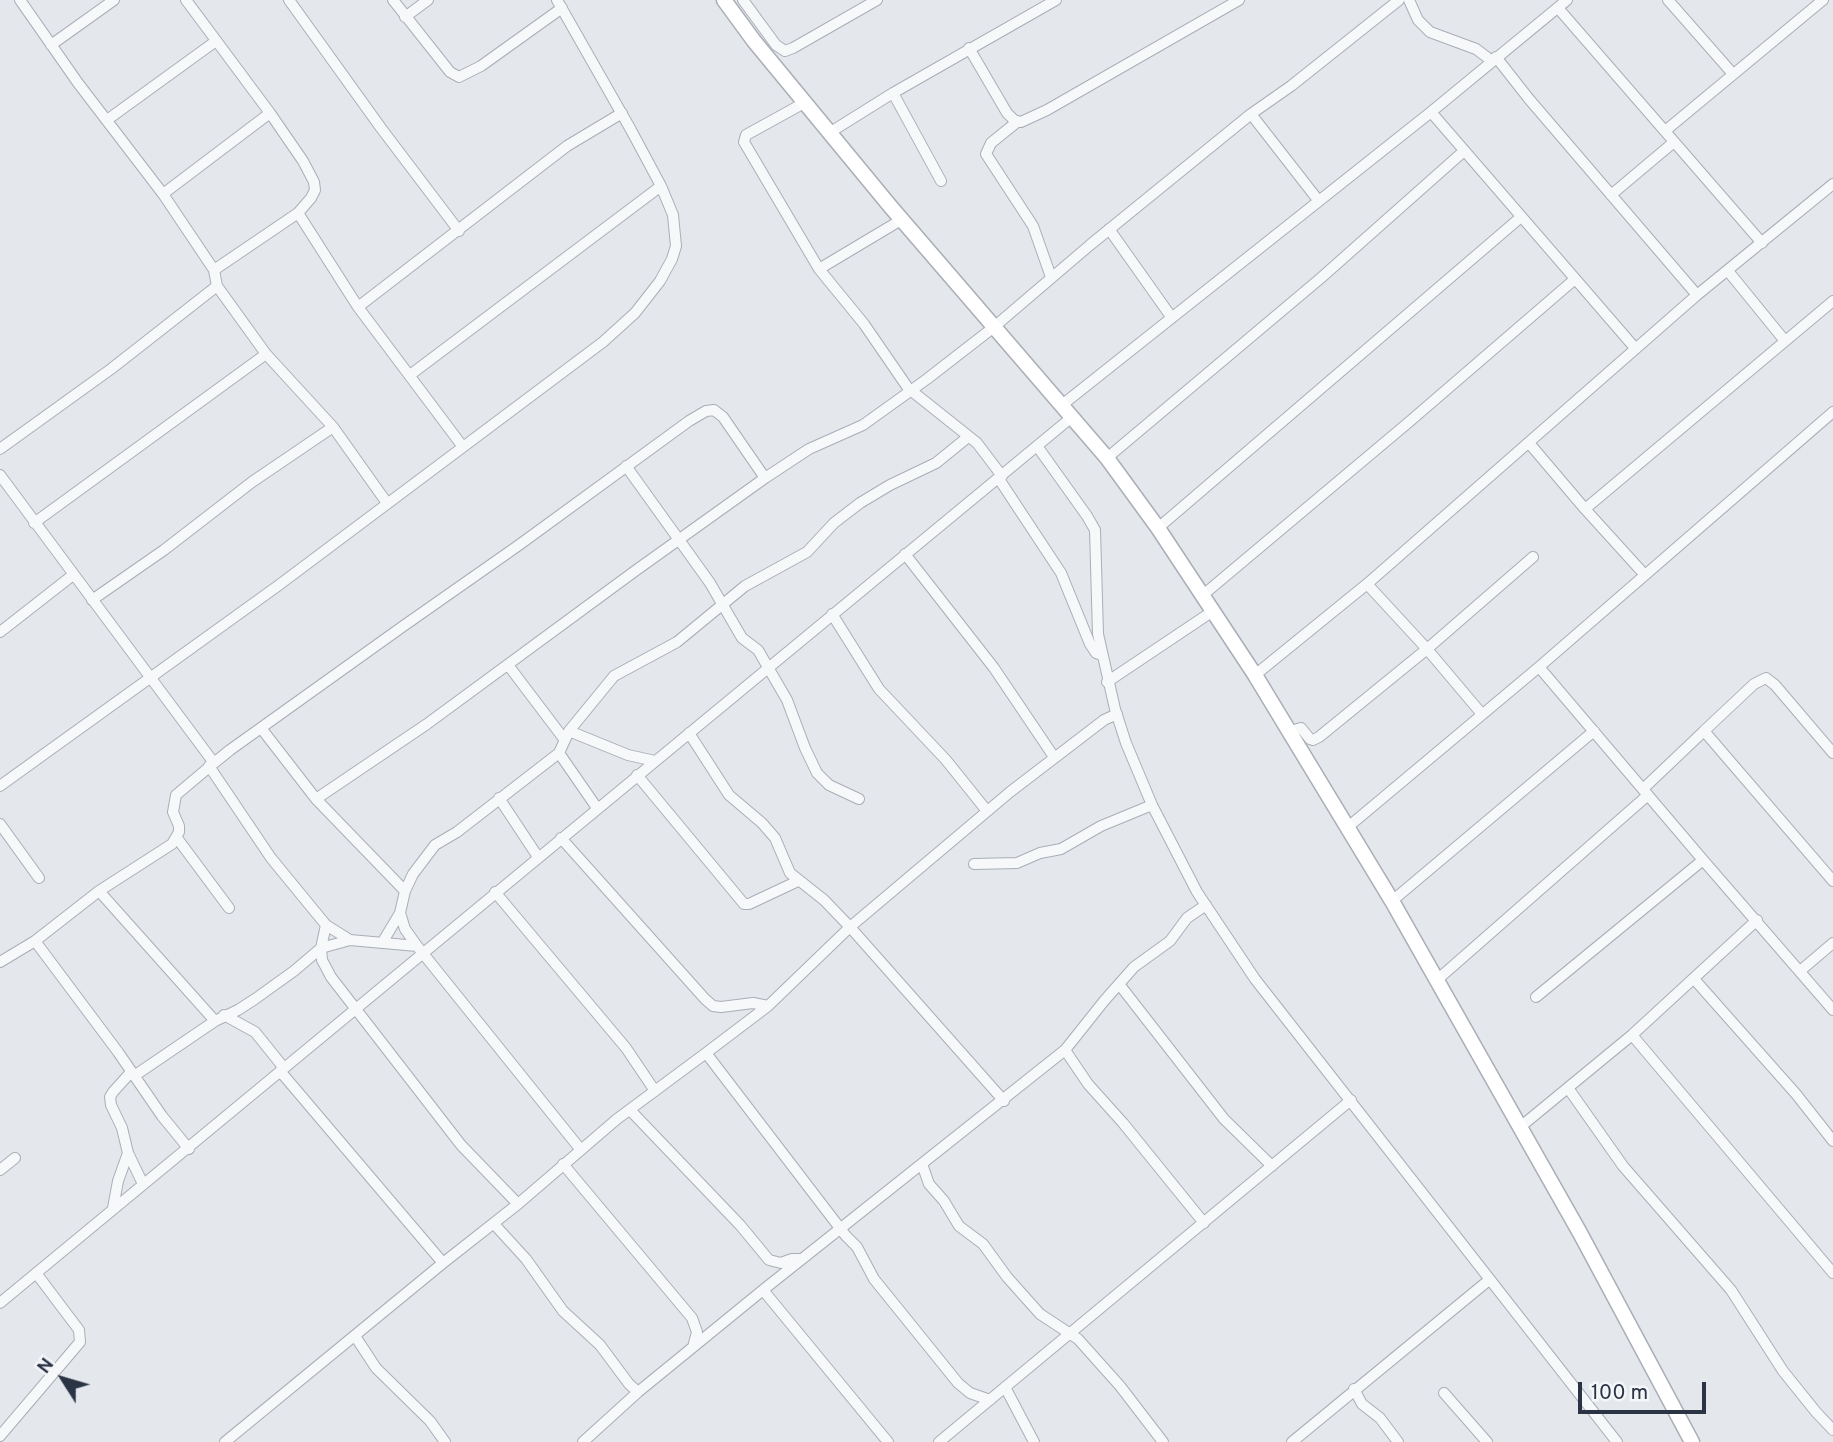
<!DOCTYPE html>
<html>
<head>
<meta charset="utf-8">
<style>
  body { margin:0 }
  #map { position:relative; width:1833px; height:1442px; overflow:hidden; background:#e4e7ec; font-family:Overpass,sans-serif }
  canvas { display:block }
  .north { position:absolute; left:28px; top:1344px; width:70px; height:70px; -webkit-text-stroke:5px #f4f6f9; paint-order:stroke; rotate:307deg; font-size:19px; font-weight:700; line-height:28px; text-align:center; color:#2b3445 }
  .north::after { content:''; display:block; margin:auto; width:24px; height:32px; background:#2b3445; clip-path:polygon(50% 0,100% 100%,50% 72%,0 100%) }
  .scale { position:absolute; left:1578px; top:1382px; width:128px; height:32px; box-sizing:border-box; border:4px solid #2b3445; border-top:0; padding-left:9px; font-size:21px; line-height:24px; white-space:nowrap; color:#2b3445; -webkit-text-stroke:5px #f4f6f9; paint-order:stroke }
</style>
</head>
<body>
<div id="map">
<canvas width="1833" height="1442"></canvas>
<div class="north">N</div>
<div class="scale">100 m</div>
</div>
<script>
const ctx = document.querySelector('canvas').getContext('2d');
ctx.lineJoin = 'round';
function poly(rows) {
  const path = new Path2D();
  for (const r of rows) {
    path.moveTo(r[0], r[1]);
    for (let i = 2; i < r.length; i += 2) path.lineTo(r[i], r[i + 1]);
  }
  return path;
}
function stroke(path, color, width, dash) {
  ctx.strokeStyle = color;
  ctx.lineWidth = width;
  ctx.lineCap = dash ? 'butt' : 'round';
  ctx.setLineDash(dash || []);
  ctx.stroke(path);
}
const street = poly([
  [20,0,78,83,163,194,214,270,217,286,266,354,333,427,387,503],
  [186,0,270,113,303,161,314,182,315,190,311,198,298,213,214,270],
  [289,0,381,128,459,231],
  [393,0,450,72,459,77,481,66,562,8],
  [743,0,776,45,785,51,793,48,877,0],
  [1409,0,1418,20,1430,32,1476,49,1492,61],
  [1668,0,1733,74],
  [1558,8,1762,243],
  [405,17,428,0],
  [51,45,114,0],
  [969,48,1007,113,1014,120,1021,122,1047,110,1239,0],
  [1496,57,1529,99,1697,295],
  [893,93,941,181],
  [804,103,746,135,744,142,819,269,864,324,908,388,977,443,1002,476],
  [1431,112,1635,348],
  [1251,114,1318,200],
  [107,120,216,41],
  [1017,122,991,143,986,154,1033,226,1051,277],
  [1665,131,1823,0],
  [829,133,893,93,1056,0],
  [163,194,270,113],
  [1611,195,1674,142],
  [298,213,358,307,463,447],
  [1109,229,1172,318],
  [819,269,901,220],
  [1728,271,1785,341],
  [358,307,567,146,622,113],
  [410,375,661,186],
  [1062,405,1431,112,1567,0],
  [1529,443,1585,509,1833,301],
  [1037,446,1087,516,1095,530,1098,634,1115,709,1126,743,1152,805,1197,892,1255,979,1617,1442],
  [0,449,111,369,217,286],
  [1107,458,1322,277,1464,151],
  [626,466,710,583,742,638,758,650,787,700,805,748,817,773,829,785,859,799],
  [0,475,214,763,230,750,402,627,519,545,689,421,706,411,714,410,723,417,765,478,635,571,427,724,316,799,261,728],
  [765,478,809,449,863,425,927,379,994,327,1090,245,1251,114,1291,86,1399,0],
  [999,479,1061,573,1090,644,1096,653,1102,655],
  [1585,509,1644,574],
  [34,523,266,354],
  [1158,528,1521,217],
  [905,554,994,668,1054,757],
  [1367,584,1427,649,1481,713],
  [1203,595,1409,422,1575,279],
  [92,600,164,550,252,482,333,427],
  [832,614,879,689,946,760,987,811],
  [0,632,73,575],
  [508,665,564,739],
  [1539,667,1703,860,1833,1010],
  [1255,675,1367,584,1697,295,1833,184],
  [1107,682,1213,611],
  [569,731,628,755,655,761],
  [1290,731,1301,728,1310,739,1313,740,1319,737,1427,649,1533,557],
  [1704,731,1754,684,1766,678,1775,685,1833,753],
  [689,733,729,795,762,823,775,838,790,873,824,900,850,927,1004,1101],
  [559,753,569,731,614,676,677,642,745,586,807,552,834,523,860,503,890,485,936,463,968,437],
  [209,766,271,858,326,925,350,940],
  [637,775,744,904,749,904,798,881],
  [0,786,279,585,603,342,635,313,660,281,672,259,676,246,673,215,661,186,631,130,557,0],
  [1643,789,1704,731,1833,881],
  [499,798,538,857],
  [316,799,405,891,400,913,405,929,417,946],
  [0,824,39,878],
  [1348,827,1539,667,1833,412],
  [177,838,229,908],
  [561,838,705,999,713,1006,721,1007,753,1003,768,1006],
  [974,864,1017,863,1040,853,1061,849,1101,826,1152,805],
  [99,891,215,1021,238,1010,255,999,294,971,321,948,350,940,417,946,581,1150],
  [405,891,413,874,435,845,457,832,559,753,597,808],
  [495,892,626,1048,655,1091],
  [1392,901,1594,731],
  [326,925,321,948,322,960,331,977,461,1145,518,1204],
  [35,941,99,891,172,844,179,832,179,826,173,812,176,795,214,763],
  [382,943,400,913],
  [0,962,35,941,118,1052,162,1116,189,1149],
  [1800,971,1833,943],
  [1694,979,1796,1094,1833,1141],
  [1437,980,1648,795],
  [1119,984,1224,1119,1272,1166],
  [1536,997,1703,860],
  [224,1015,255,1032,284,1068],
  [1632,1035,1833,1273],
  [1065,1050,1088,1084,1123,1123,1204,1223],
  [706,1053,768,1006,850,927,1010,792,1104,720,1117,714],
  [280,1071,443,1263],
  [131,1072,113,1092,110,1097,111,1105,122,1128,128,1153,143,1184],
  [134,1076,215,1021],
  [1568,1088,1623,1166,1731,1290,1783,1371,1816,1412,1833,1430],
  [630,1110,740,1225,769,1260,781,1263,792,1259,801,1259],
  [1519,1128,1632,1035,1757,920],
  [563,1164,692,1318,697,1332,693,1347],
  [922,1164,929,1184,944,1201,959,1226,983,1244,1007,1277,1040,1314,1078,1339,1120,1386,1163,1442],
  [0,1170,15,1158],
  [113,1208,118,1181,128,1153],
  [494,1224,526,1259,563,1311,600,1345,629,1384,638,1392],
  [763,1290,888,1442],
  [0,1303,1072,417],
  [355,1336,376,1368,430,1421,445,1442],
  [1005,1387,1034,1442],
  [1354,1389,1362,1404,1380,1418,1398,1442],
  [1444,1393,1487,1442],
  [0,1436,80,1342,79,1330,36,1273],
  [225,1442,443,1263,518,1204,617,1119,706,1053,846,1236,857,1247,874,1279,958,1383,970,1393,990,1400],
  [583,1442,638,1392,763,1290,1065,1050,1104,1001,1134,967,1170,941,1187,918,1206,905],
  [939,1442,1351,1100],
  [1292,1442,1489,1280]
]);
const secondary = poly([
  [724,0,754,41,890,206,1107,458,1158,528,1255,675,1392,901,1580,1233,1692,1442]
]);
stroke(street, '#a9aeb7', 12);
stroke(secondary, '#a9aeb7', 17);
stroke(street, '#f7f8fa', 10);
stroke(secondary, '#fff', 14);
</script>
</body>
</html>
